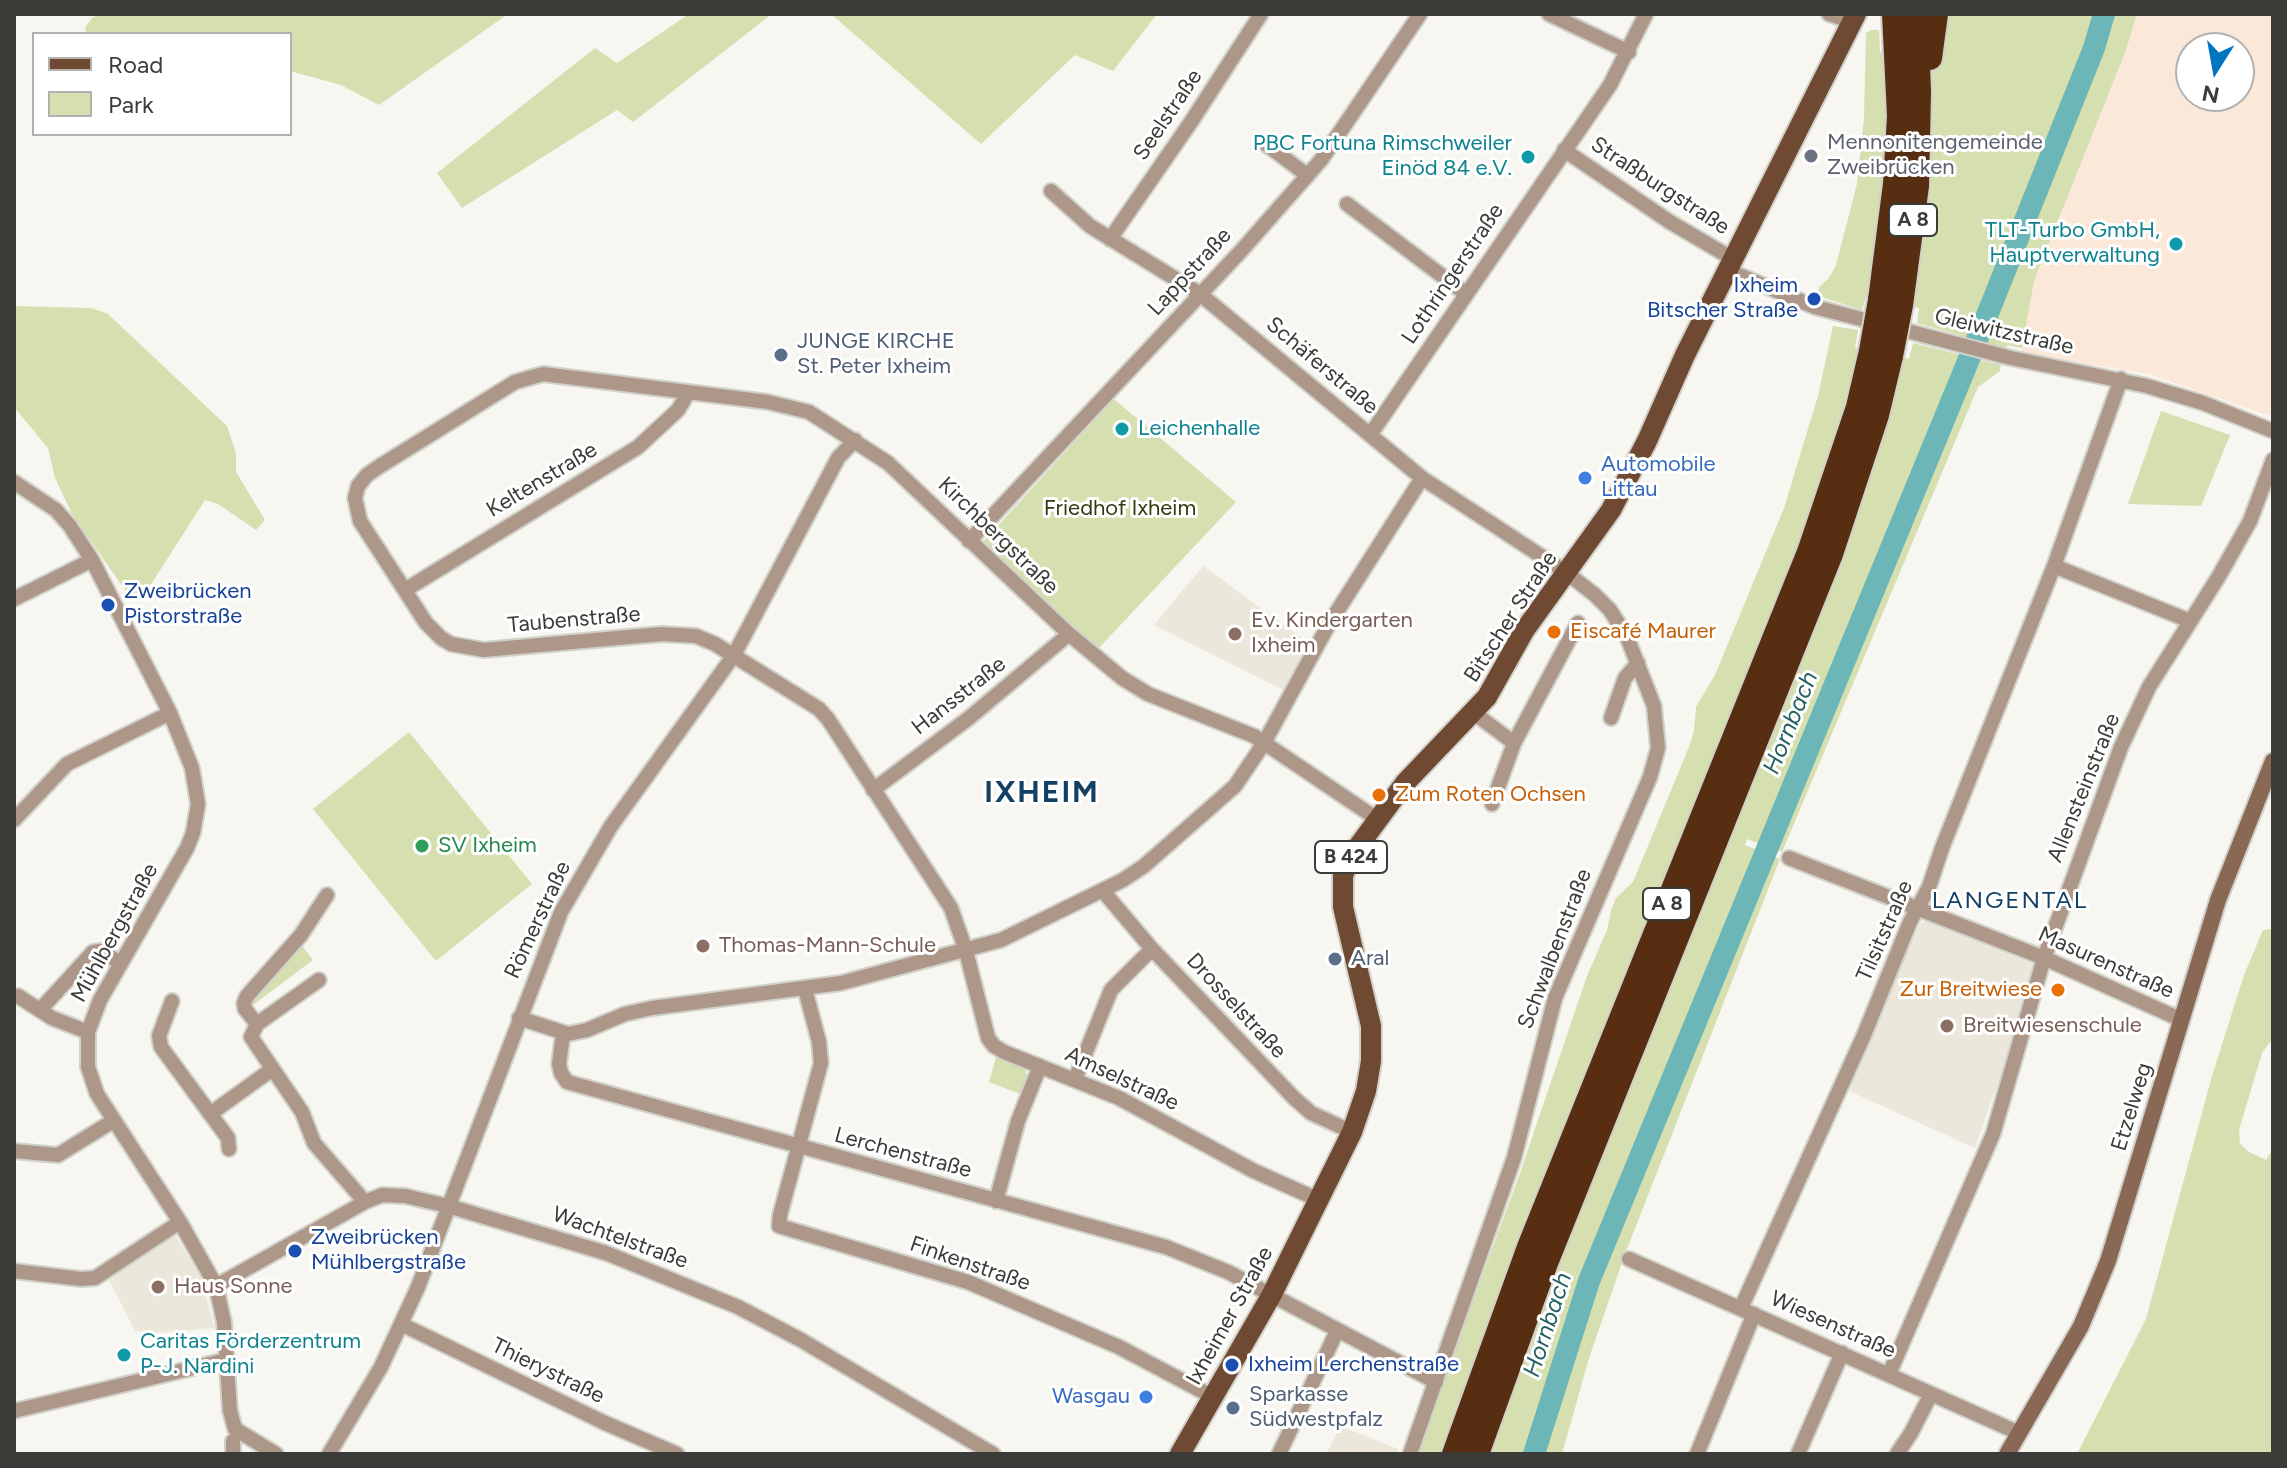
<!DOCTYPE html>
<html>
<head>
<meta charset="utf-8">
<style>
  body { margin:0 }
  #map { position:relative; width:2287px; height:1468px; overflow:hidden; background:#f7f6f0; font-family:Figtree,sans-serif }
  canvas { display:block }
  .frame { position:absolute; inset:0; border:16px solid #3b3b38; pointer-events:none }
  .legend { position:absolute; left:32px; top:32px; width:260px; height:104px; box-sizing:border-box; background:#fff; border:2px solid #b1b1af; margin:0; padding:10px 14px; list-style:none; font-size:24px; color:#3b3b38 }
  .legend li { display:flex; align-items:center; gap:16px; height:40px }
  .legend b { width:40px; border:2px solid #b1b1af }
  .north { position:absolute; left:2175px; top:32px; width:80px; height:80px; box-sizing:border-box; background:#fff; border:2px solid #b1b1af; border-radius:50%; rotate:191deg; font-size:22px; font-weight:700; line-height:32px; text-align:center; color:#3b3b38 }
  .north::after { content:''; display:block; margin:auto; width:28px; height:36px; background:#0075bf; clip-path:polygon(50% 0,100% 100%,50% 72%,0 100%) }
</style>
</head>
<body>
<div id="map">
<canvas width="2287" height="1468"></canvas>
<div class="frame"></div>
<ul class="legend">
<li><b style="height:10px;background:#6f4932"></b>Road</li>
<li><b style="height:22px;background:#d6dfaf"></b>Park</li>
</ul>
<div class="north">N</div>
</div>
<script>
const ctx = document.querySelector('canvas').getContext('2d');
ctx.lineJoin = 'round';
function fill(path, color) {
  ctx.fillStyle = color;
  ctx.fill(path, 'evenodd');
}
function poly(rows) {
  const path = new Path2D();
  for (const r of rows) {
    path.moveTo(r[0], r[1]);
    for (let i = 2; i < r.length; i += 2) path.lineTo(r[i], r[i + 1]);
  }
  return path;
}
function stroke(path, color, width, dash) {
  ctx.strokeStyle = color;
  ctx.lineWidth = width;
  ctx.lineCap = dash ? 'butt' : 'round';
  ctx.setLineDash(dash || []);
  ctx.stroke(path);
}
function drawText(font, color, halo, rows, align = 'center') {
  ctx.font = font + ' Figtree,sans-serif';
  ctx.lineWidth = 6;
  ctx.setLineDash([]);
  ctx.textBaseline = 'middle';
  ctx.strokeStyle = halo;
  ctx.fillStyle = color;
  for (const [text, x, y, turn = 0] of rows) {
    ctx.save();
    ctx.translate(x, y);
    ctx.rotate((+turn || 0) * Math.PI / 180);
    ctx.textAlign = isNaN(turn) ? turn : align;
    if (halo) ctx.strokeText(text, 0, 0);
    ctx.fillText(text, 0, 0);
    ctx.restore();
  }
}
fill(poly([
  [2137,14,2273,14,2273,417,2148,374,2021,353,2034,281,2126,50],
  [2191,48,2239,48,2239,96,2191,96]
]), '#fce8d9');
fill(poly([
  [1203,566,1309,643,1283,690,1154,625],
  [1926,921,2035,965,2037,973,1975,1148,1849,1091,1901,964,1920,924],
  [171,1235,177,1238,200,1276,215,1328,155,1333,135,1331,109,1280],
  [1341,1426,1398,1449,1396,1454,1326,1454]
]), '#ebe8db');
fill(poly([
  [100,14,503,14,505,16,379,105,341,85,290,71,290,34,86,33,85,28,92,18],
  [689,14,772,14,633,122,617,110,462,208,437,173,595,48,617,63],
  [831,14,1157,14,1113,71,1075,55,981,144],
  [1906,14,2137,14,2126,50,2034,281,2022,348,2007,345,2005,348,1917,323,1919,308,1866,297,1862,310,1818,296,1819,287,1829,278,1836,265,1857,184,1864,119,1866,33,1871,30,1879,30,1880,53],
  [14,306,91,308,108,314,227,426,236,453,236,472,265,520,256,530,218,504,205,500,150,586,132,600,72,514,55,478,48,448,14,407],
  [1833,326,1858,330,1855,348,1909,359,1913,343,2001,365,2000,371,1978,387,1782,852,1747,839,1745,845,1780,859,1625,1254,1589,1358,1562,1454,1417,1454,1520,1173,1587,976,1607,930,1611,911,1616,898,1633,882,1689,747,1694,731,1696,707,1715,675,1784,508,1818,396],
  [1114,399,1236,502,1097,650,981,544],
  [2161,411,2230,435,2201,506,2128,504],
  [409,732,532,884,436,961,313,809],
  [2273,929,2273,1038,2262,1053,2239,1130,2240,1144,2249,1152,2266,1160,2273,1149,2273,1454,2077,1454,2146,1319,2212,1076,2244,975,2263,930],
  [300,943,313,960,249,1008,247,1001],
  [996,1057,1024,1067,1027,1076,1020,1094,989,1082]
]), '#d6dfaf');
stroke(poly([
  [1534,1454,1589,1281,1990,308,2094,48,2104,14]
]), '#6cb6b8', 22);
const street = poly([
  [1549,14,1629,52],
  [1829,14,1852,22],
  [1263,142,1307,175],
  [1564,150,1670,222,1733,259],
  [1051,191,1090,226,1200,294,1422,478,1567,573,1595,595,1610,610,1627,637,1654,706,1658,748,1650,777,1555,998,1514,1158,1410,1454],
  [1347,204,1466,294],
  [1110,239,1191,122,1261,14],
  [1727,270,1815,307,2011,358,2147,386,2203,403,2273,431],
  [1370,435,1610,85,1646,14],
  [14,482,56,510,70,526,92,560,170,713,192,768,198,804,193,833,187,848,100,1000,88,1032,88,1067,97,1094,180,1222,216,1286,224,1322,230,1411,235,1429,276,1454],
  [969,541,1241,251,1321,160,1420,14],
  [2054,566,2190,621],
  [405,590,638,447,678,410,688,393],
  [14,599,92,560],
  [1474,713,1514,743],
  [1611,718,1625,678,1638,663],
  [873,790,969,718,1069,634],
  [1492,804,1514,743,1578,623],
  [14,820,67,764,170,713],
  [1789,858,2044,958,2182,1020],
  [1103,891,1152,949,1294,1098,1311,1113,1352,1132],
  [319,980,257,1024,251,1037,302,1112,314,1143,365,1202],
  [805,989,819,1042,821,1063,780,1215,779,1226,968,1282,1119,1347,1213,1397],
  [18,996,52,1018,88,1032],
  [172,1001,159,1036,161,1047,228,1138,229,1149],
  [40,1010,93,952,100,951,121,963],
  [519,1018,568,1034,587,1030,625,1014,652,1008,841,983,1001,940,1123,880,1144,866,1235,786,1264,743,1329,624,1422,478],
  [257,1024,245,1009,244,1003,247,996,301,935,327,895],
  [563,1034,559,1064,561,1073,567,1082,1166,1247,1228,1272,1436,1382],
  [1075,1079,1111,990,1152,949],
  [210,1114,271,1070],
  [14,1151,58,1155,113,1121],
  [1319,1200,1254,1171,1119,1098,1004,1052,994,1046,988,1038,966,951,951,908,828,719,819,709,715,644,696,636,662,634,484,650,451,644,441,638,426,623,360,521,355,498,358,486,367,475,380,466,515,382,543,374,768,402,809,412,888,463,1069,634,1122,678,1148,694,1254,736,1377,819],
  [996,1201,1018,1121,1040,1066],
  [1629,1259,2019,1433],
  [14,1271,81,1279,95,1278,180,1222],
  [216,1286,365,1202,382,1195,405,1196,448,1206,606,1253,738,1307,801,1340,993,1454],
  [1741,1308,1864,1035,1910,922,1929,887,1942,848,2054,566,2121,379],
  [401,1324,605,1423,677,1454],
  [1889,1374,1993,1134,2044,958,2121,747,2149,687,2219,576,2250,521,2273,460],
  [14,1411,226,1360],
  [233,1441,233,1454],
  [329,1454,381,1367,418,1287,561,912,611,826,734,655,838,458,855,440],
  [1279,1454,1337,1331],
  [1697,1454,1754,1314],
  [1798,1454,1842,1353],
  [1897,1454,1911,1433,1931,1394]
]);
const secondary = poly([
  [2007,1454,2081,1326,2108,1261,2218,900,2273,761]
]);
const primary = poly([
  [1180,1454,1271,1296,1352,1132,1366,1091,1371,1061,1371,1026,1343,907,1343,876,1347,865,1354,852,1405,783,1487,697,1524,631,1611,510,1647,441,1685,355,1856,14]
]);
const highway = poly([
  [1930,58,1936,14],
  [1880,300,1895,184,1899,116,1894,14],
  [1901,305,1917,186,1919,92,1916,14],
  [1454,1454,1529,1247,1809,552,1858,407,1871,351],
  [1477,1454,1546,1263,1831,554,1877,415,1891,356]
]);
stroke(street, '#d1d1cb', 18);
stroke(secondary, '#d1d1cb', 20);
stroke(primary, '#d1d1cb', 24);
stroke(highway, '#d1d1cb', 28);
stroke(street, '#ad9789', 14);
stroke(secondary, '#896956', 16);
stroke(primary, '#6f4932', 20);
stroke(highway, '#572e11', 24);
const highwayBridge = poly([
  [1871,351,1880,300],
  [1891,356,1901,305]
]);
stroke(highwayBridge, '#d1d1cb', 28, []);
stroke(highwayBridge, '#572e11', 24);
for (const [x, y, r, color] of [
  [1811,156,8,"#6b7280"],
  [1528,157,8,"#0f9aa8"],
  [2176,244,8,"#0f9aa8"],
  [1814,299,8,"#1a4fb4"],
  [781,355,8,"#5c6f8a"],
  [1122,429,8,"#0f9aa8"],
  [1585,478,8,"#3f7fe0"],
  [108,605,8,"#1a4fb4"],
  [1554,632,8,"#e8710a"],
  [1235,634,8,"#8d6e63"],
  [1379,795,8,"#e8710a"],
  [422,846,8,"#2e9e5b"],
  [703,946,8,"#8d6e63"],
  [1335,959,8,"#5c6f8a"],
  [2058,990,8,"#e8710a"],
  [1947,1026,8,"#8d6e63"],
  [295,1251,8,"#1a4fb4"],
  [158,1287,8,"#8d6e63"],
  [124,1355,8,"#0f9aa8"],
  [1232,1365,8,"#1a4fb4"],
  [1146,1397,8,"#3f7fe0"],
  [1233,1408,8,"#5c6f8a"]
]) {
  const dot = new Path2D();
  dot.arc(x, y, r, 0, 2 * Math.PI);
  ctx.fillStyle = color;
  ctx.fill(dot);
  stroke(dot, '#fff', 3);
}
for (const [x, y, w] of [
  [1913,220,48],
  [1351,857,72],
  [1667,904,48]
]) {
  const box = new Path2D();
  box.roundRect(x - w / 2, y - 16, w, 32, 6);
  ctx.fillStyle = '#fff';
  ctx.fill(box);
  stroke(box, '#3b3b38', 2);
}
drawText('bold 20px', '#3b3b38', null, [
  ["A 8",1913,220],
  ["B 424",1351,857],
  ["A 8",1667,904]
]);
drawText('22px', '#3b3b38', '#fff', [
  ["Seelstraße",1168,115,-56],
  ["Straßburgstraße",1660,186,33],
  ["Lappstraße",1190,272,-47],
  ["Lothringerstraße",1453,274,-56],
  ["Gleiwitzstraße",2004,332,13],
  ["Schäferstraße",1322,366,40],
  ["Keltenstraße",542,480,-31],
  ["Kirchbergstraße",998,536,44],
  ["Bitscher Straße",1511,617,-57],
  ["Taubenstraße",574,620,-5],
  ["Hansstraße",959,696,-38],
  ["Allensteinstraße",2084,788,-68],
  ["Römerstraße",538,920,-65],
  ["Tilsitstraße",1885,931,-66],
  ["Mühlbergstraße",115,933,-61],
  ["Schwalbenstraße",1555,949,-69],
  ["Masurenstraße",2106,963,24],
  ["Drosselstraße",1236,1006,47],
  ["Amselstraße",1122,1079,25],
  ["Etzelweg",2132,1107,-73],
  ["Lerchenstraße",903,1153,15],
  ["Wachtelstraße",620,1238,20],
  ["Finkenstraße",970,1264,19],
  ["Ixheimer Straße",1230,1316,-61],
  ["Wiesenstraße",1833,1325,24],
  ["Thierystraße",548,1371,26]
]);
drawText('22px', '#5b616d', '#fff', [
  ["Mennonitengemeinde",1827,143],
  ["Zweibrücken",1827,168]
], 'left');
drawText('22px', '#0d838f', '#fff', [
  ["PBC Fortuna Rimschweiler",1512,144],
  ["Einöd 84 e.V.",1512,169],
  ["TLT-Turbo GmbH,",2160,231],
  ["Hauptverwaltung",2160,256],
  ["Leichenhalle",1138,429,"left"],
  ["Caritas Förderzentrum",140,1342,"left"],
  ["P-J. Nardini",140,1367,"left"]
], 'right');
drawText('22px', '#164399', '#fff', [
  ["Ixheim",1798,286,"right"],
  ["Bitscher Straße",1798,311,"right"],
  ["Zweibrücken",124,592],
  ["Pistorstraße",124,617],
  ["Zweibrücken",311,1238],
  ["Mühlbergstraße",311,1263],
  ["Ixheim Lerchenstraße",1248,1365]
], 'left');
drawText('22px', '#4e5e75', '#fff', [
  ["JUNGE KIRCHE",797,342],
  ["St. Peter Ixheim",797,367],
  ["Aral",1351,959],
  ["Sparkasse",1249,1395],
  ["Südwestpfalz",1249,1420]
], 'left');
drawText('22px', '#366cbe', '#fff', [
  ["Automobile",1601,465],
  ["Littau",1601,490],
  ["Wasgau",1130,1397,"right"]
], 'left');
drawText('22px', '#343910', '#fff', [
  ["Friedhof Ixheim",1120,509]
]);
drawText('22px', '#785e54', '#fff', [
  ["Ev. Kindergarten",1251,621],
  ["Ixheim",1251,646],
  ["Thomas-Mann-Schule",719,946],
  ["Breitwiesenschule",1963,1026],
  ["Haus Sonne",174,1287]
], 'left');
drawText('22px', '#c56008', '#fff', [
  ["Eiscafé Maurer",1570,632],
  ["Zum Roten Ochsen",1395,795],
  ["Zur Breitwiese",2042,990,"right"]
], 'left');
drawText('22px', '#27864d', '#fff', [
  ["SV Ixheim",438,846]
], 'left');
drawText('italic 24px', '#236163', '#fff', [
  ["Hornbach",1791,723,-68],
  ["Hornbach",1548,1325,-72]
]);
ctx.letterSpacing = '2px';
drawText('24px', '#134065', '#fff', [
  ["LANGENTAL",2010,901]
]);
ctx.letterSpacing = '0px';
ctx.letterSpacing = '2px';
drawText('bold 30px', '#134065', '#fff', [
  ["IXHEIM",1042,793]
]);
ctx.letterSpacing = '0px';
</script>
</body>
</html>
